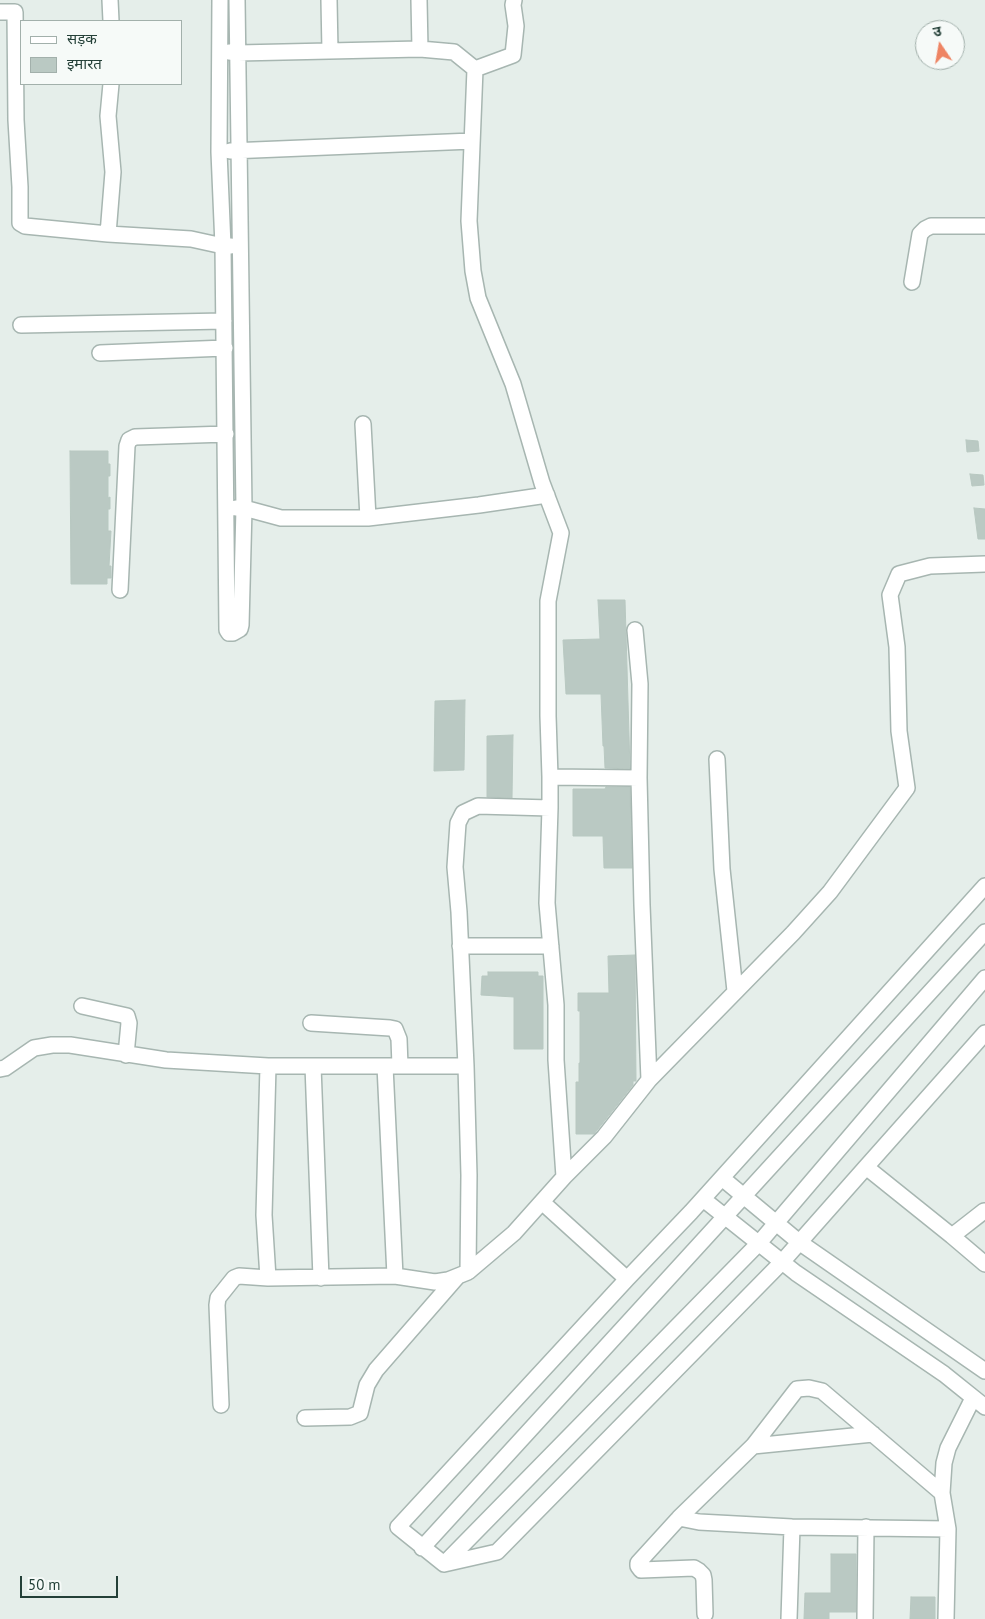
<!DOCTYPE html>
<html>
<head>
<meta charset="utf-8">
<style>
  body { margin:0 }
  #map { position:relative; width:985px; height:1619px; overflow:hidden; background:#e5eeea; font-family:"PT Sans","Noto Sans Devanagari",sans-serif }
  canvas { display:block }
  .legend { position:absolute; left:20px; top:20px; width:162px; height:65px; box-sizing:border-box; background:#f6faf8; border:1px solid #a2b0ab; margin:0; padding:6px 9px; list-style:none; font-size:15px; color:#244038 }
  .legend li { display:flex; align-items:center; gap:10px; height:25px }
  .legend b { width:25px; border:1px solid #a2b0ab }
  .north { position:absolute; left:915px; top:20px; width:50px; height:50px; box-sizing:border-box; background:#f6faf8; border:1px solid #a2b0ab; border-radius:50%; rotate:348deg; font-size:14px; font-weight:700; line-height:20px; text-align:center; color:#244038 }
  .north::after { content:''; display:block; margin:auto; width:18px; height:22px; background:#ee8463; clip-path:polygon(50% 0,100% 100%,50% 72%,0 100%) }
  .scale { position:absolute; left:20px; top:1576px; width:98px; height:22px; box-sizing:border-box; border:2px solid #244038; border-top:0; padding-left:6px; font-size:15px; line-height:18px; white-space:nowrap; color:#244038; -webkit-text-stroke:4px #f6faf8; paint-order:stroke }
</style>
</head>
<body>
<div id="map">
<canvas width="985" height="1619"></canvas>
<ul class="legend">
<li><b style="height:6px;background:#fff"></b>सड़क</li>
<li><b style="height:14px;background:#bac9c3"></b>इमारत</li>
</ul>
<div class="north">उ</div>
<div class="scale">50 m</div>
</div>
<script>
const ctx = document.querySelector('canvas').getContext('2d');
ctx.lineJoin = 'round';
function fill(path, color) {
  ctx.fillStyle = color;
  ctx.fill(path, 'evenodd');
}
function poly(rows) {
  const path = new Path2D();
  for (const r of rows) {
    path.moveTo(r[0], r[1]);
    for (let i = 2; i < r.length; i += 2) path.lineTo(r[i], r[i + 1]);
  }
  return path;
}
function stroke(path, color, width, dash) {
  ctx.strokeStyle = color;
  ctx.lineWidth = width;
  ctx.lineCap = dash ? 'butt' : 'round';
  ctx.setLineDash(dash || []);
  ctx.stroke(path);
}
const building = poly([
  [966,440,978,441,979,451,967,452,966,440],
  [70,451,108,451,108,464,110,464,110,476,108,476,108,498,110,497,110,509,108,509,108,531,111,531,109,566,111,566,111,578,107,578,107,584,71,584,70,451],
  [970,474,983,475,984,485,972,486,970,474],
  [974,508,985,509,985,539,978,539,974,508],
  [598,600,625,600,630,769,605,768,604,746,603,746,601,694,566,694,563,640,600,639,598,600],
  [465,700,464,770,434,771,435,701,465,700],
  [513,735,512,798,487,797,487,736,513,735],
  [606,787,630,787,632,868,604,868,603,836,573,836,573,789,605,789,606,787],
  [635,955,636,1081,633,1081,633,1085,594,1134,576,1134,576,1082,579,1082,579,1063,580,1063,580,1011,578,1011,578,993,609,993,608,956,635,955],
  [488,972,538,972,538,976,543,976,543,1049,514,1049,514,997,481,995,482,976,488,976,488,972],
  [831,1554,856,1554,856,1612,829,1612,829,1619,804,1619,805,1593,831,1593,831,1554],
  [911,1597,935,1597,935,1619,910,1619,911,1597]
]);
fill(building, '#bac9c3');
stroke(building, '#b8c8c1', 1);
const minor = poly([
  [110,0,111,21],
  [220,0,219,152,223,246,227,630,229,633,233,633,240,629,241,625,244,508,237,0],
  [329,0,330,51],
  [419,0,420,49,454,52,475,69],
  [514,0,513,5,516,26,513,55,475,69,469,221,473,271,478,298,513,384,542,483,561,533,548,601,548,716,550,777],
  [0,12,15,12,16,120,20,187,20,223,25,226,108,234,191,239,223,246,231,246],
  [229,52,238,53,420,49],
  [230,151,472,141],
  [108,234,113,172,108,116,111,84],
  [912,282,920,234,925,229,931,226,985,226],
  [21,325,224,321],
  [100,353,225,348],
  [363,424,368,518],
  [236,508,244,508,281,518,368,518,479,505,547,495],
  [120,590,127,446,129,440,135,437,226,434],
  [635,630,640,684,639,778],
  [717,759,722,869,735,991],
  [550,808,547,903,556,1005,556,1060,564,1177],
  [460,946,551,946],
  [82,1006,127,1016,129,1023,126,1055],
  [311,1023,390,1028,395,1029,399,1039,400,1066],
  [268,1066,264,1215,268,1278,395,1276,435,1282,448,1280,468,1272],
  [313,1066,321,1278],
  [385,1066,395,1276],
  [0,1069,5,1068,34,1048,52,1045,70,1045,166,1060,268,1066,466,1066],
  [649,1080,642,905,639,778,550,777,550,808,478,806,463,813,458,823,455,867,459,912,466,1066,469,1175,468,1272,514,1233,564,1177,604,1137,649,1080,793,933,830,892,907,788,899,731,897,647,890,595,899,574,930,566,985,564],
  [866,1167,782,1262,497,1552,444,1564,398,1527,627,1279,691,1212,985,886],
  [722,1178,799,1242,985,1371],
  [703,1199,796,1273,944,1374,985,1407],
  [542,1202,627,1279],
  [984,1211,952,1236,866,1167,985,1033],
  [952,1236,985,1264],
  [221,1405,217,1305,218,1298,234,1278,239,1276,268,1278],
  [305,1418,350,1417,360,1413,367,1385,376,1370,457,1277],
  [753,1446,873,1434],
  [679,1518,699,1522,792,1527,948,1529],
  [422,1548,985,932],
  [444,1564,759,1243,985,978],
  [705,1614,704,1580,703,1575,699,1571,694,1568,641,1570,638,1566,638,1563,679,1518,753,1446,797,1389,809,1388,822,1391,942,1493],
  [789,1619,792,1527],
  [865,1619,866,1527],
  [946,1619,948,1529,942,1493,944,1463,948,1448,973,1398]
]);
stroke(minor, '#a7b6b1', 18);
stroke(minor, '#fff', 15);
</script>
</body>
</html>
